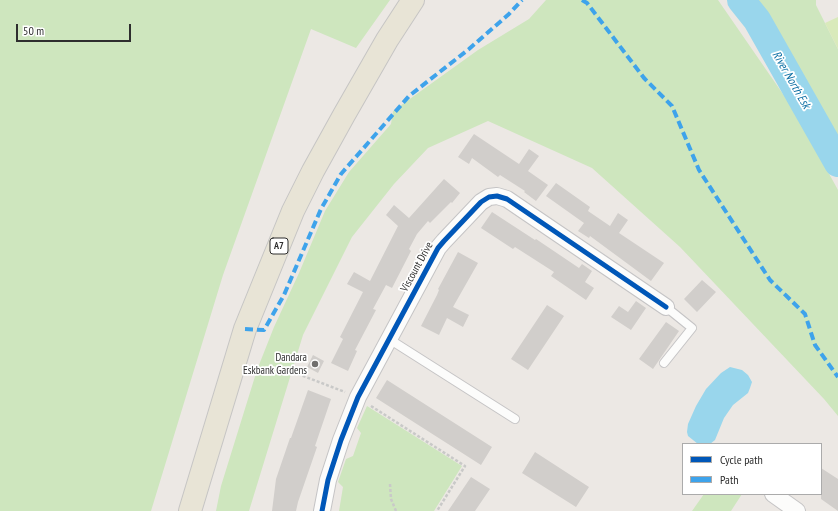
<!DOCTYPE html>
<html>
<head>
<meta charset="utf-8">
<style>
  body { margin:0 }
  #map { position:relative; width:838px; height:511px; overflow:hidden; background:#ece8e4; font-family:"PT Sans Narrow",sans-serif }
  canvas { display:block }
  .legend { position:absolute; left:682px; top:443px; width:140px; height:52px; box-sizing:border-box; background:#fff; border:1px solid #ababab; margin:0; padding:5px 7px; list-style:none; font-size:12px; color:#2e2e2e }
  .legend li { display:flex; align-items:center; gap:8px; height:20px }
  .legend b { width:20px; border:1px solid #ababab }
  .scale { position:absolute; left:16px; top:24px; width:115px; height:18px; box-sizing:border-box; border:2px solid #2e2e2e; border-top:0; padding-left:5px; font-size:12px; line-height:14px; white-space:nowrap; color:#2e2e2e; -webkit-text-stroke:3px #fff; paint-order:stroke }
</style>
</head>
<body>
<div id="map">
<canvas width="838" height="511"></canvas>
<ul class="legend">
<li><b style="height:5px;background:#0057b8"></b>Cycle path</li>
<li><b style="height:5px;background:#3ea3eb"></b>Path</li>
</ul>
<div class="scale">50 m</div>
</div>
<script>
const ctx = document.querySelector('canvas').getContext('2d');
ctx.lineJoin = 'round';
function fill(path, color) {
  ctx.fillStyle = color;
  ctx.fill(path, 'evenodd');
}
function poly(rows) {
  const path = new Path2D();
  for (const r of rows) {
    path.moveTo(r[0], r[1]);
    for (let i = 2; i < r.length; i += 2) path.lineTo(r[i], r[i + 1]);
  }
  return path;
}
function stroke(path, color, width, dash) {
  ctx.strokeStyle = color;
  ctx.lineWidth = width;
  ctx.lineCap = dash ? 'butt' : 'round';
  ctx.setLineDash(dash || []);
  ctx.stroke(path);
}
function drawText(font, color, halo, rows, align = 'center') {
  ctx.font = font + ' "PT Sans Narrow",sans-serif';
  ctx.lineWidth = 3.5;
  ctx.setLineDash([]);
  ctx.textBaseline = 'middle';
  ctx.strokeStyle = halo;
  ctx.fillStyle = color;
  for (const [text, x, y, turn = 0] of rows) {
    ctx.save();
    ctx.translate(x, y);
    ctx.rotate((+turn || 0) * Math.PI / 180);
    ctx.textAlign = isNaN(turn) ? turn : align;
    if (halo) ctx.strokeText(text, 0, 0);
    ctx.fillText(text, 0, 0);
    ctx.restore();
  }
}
fill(poly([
  [0,0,390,0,356,48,311,29,223,275,151,511,0,511],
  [546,0,718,0,794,110,838,190,838,416,824,399,680,247,592,168,488,121,428,148,394,184,352,237,303,335,249,511,216,511,221,486,257,370,274,327,299,273,325,211,349,172,391,124,393,111,478,50,529,19],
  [754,0,816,0,816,5,838,49,838,145,768,19],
  [367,406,462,466,434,511,339,511,343,487,338,482,346,459,353,456,361,433,357,428],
  [704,494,742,494,731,511,692,511]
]), '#cee6be');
fill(poly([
  [838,17,838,49,825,23]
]), '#d9eabb');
fill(poly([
  [730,367,742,370,748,375,752,382,750,388,748,393,733,405,724,418,715,440,710,444,698,444,688,436,687,432,688,424,696,406,706,389,721,373]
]), '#99d6ec');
stroke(poly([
  [741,0,757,20,838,163]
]), '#99d6ec', 28);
fill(poly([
  [474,134,519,164,529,149,539,156,528,171,548,185,536,201,524,192,525,191,500,175,498,177,472,158,469,164,458,157],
  [444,179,460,193,452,203,451,202,430,223,428,221,417,234,409,249,411,251,392,288,386,285,373,309,376,310,355,350,357,351,348,371,331,363,343,339,340,337,363,292,347,284,354,272,370,281,398,226,386,215,394,205,409,218],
  [556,183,590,207,588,211,610,226,618,213,628,220,619,233,664,263,651,281,590,236,589,238,578,231,584,223,546,196],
  [492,212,535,240,536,239,579,268,582,264,592,271,585,282,594,288,586,300,551,276,554,272,515,247,513,249,481,228],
  [458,252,478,263,453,307,469,315,463,327,447,318,439,335,421,326,437,295,439,290,438,289],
  [702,280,716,292,697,312,684,299],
  [636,301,646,308,631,330,611,317,619,306,628,312],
  [547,305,564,316,528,370,511,359],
  [666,322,679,331,653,369,639,359],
  [313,355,324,361,318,373,307,367],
  [387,380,492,447,481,465,376,398],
  [308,390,331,399,315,446,317,447,298,502,296,511,272,511,276,479,290,438,291,438],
  [535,452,589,487,576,507,522,473],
  [821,468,838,479,838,511,821,499],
  [471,477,490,489,475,511,448,511]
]), '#d1cecb');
const service = poly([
  [389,339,515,419],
  [664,363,692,328,666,307]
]);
const minor = poly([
  [773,494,797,511],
  [322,511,328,480,341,440,358,397,438,248,444,241,481,202,489,197,497,196,507,199,666,307]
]);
const primary = poly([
  [190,511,245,329,293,211,313,171,344,115,387,40,413,0]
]);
stroke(service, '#c5c4c5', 10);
stroke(minor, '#c5c4c5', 18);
stroke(primary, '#c6c5c4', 24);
stroke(poly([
  [298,374,345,392],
  [371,406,465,466,437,511],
  [390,484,391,499,396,511]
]), '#c9c9c8', 2.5, [3, 2]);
stroke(service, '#fcfcfb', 8);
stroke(minor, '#fcfcfb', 16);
stroke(primary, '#e8e4d6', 22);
stroke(poly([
  [582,0,587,3,644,78,672,106,699,170,770,280,805,314,815,345,838,377],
  [245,329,264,330,284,295,321,209,341,174,409,96,469,49,509,14,522,0]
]), '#3ea3eb', 4, [8, 4]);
stroke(poly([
  [322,511,328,480,341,440,358,397,438,248,444,241,481,202,489,197,497,196,507,199,666,307]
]), '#0057b8', 5);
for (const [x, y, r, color] of [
  [315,364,4,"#706f6e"]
]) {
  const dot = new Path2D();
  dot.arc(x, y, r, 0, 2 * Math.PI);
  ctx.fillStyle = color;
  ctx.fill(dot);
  stroke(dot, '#fff', 1.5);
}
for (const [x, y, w] of [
  [279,246,18]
]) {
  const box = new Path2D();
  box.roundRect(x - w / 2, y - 8, w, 16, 3);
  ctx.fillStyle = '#fff';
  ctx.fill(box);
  stroke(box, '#2e2e2e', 1);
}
drawText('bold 10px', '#2e2e2e', null, [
  ["A7",279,246]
]);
drawText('11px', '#2e2e2e', '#fff', [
  ["Viscount Drive",417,267,-61]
]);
drawText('11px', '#2e2e2e', '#fff', [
  ["Dandara",307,358],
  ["Eskbank Gardens",307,371]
], 'right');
drawText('italic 12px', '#0d6fa3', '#fff', [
  ["River North Esk",791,80,60]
]);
</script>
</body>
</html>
